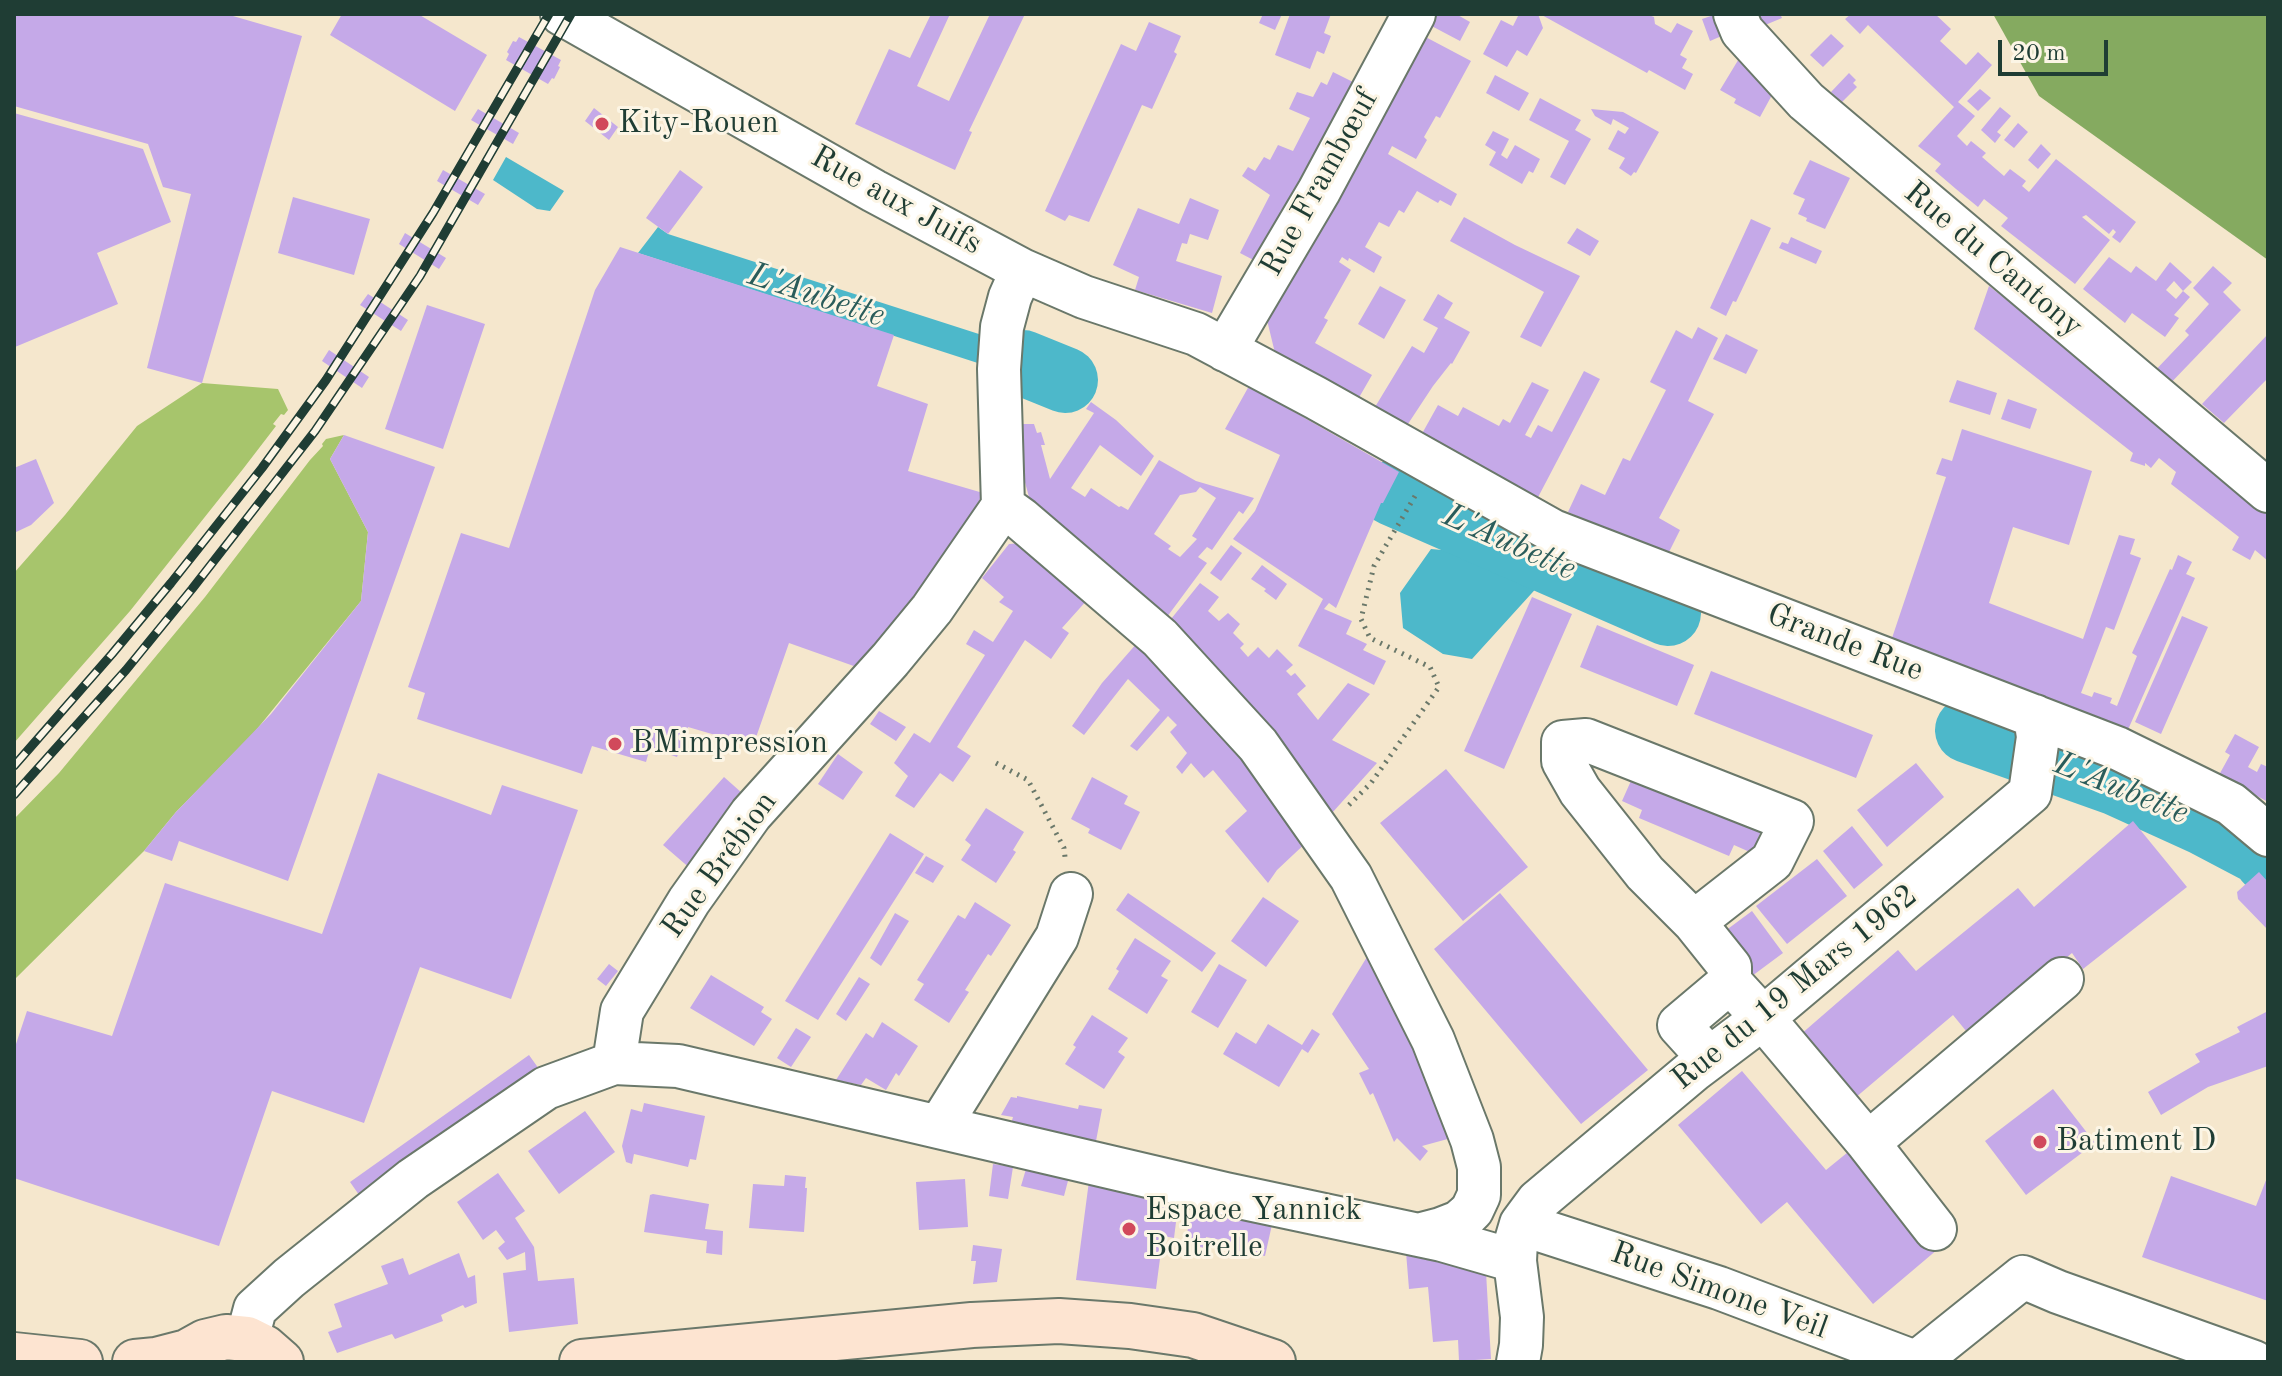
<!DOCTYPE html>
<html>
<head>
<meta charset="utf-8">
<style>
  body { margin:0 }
  #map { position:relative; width:2282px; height:1376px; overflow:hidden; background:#f5e7cd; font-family:"Old Standard TT",serif }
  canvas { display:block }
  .frame { position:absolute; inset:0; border:16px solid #1f3d34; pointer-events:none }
  .scale { position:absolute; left:1998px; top:40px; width:110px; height:36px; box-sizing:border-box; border:4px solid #1f3d34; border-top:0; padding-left:10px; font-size:24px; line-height:28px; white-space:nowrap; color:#1f3d34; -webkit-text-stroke:6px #fcf5e5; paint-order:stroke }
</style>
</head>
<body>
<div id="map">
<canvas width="2282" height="1376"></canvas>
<div class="frame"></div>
<div class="scale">20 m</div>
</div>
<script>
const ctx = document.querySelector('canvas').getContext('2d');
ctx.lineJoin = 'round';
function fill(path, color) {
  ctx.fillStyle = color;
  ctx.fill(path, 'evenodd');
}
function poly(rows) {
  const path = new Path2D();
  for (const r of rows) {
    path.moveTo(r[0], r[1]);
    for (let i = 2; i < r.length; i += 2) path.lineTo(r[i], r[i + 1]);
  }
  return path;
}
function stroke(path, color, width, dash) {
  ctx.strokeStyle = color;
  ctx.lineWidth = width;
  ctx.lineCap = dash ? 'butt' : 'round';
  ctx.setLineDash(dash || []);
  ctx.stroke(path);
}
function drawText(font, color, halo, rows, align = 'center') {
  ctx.font = font + ' "Old Standard TT",serif';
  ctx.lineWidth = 6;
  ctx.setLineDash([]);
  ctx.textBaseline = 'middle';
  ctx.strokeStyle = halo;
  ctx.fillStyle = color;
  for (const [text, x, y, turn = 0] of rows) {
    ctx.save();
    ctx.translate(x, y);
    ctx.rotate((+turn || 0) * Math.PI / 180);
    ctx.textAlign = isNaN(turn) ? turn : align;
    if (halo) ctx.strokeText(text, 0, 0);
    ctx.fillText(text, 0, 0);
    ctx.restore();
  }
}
fill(poly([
  [202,383,278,389,288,410,284,415,281,414,273,424,276,426,243,469,130,611,14,743,14,573,65,515,137,426],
  [344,435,330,459,368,532,361,601,253,734,176,812,144,851,14,980,14,819,59,773,205,597,310,460,323,446,322,444,326,439]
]), '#a7c56c');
fill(poly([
  [1993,14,2268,14,2268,260,2039,96]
]), '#85aa60');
fill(poly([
  [506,157,564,191,550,211,537,209,493,180],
  [658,227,668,234,982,335,987,366,638,253],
  [1431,549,1464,552,1541,583,1472,659,1443,654,1403,628,1400,593]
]), '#4db8ca');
stroke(poly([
  [1023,363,1065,380],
  [1393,493,1668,613],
  [1968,730,2117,783,2205,823,2262,853,2268,861]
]), '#4db8ca', 66);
fill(poly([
  [14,14,226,14,302,36,202,383,147,368,191,194,163,187,148,144,14,106],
  [342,14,418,14,487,55,455,111,330,35],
  [931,14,950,14,917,86,949,101,990,14,1025,14,969,131,972,132,955,170,855,124,889,49,910,58],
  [1263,14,1282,14,1275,30,1259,23],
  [1290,14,1331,14,1324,33,1331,36,1324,54,1317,51,1310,69,1275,55],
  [1429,14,1456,14,1470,22,1460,41,1424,22],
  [1519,14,1535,16,1538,14,1543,28,1527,56,1517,50,1507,67,1483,54,1501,20,1513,26],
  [1540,14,1646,14,1654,17,1655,24,1671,33,1677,23,1693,31,1680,55,1687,59,1682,68,1693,74,1685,90,1649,70,1647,73],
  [1717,14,1724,35,1710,41,1702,19],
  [1752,14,1780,14,1782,18,1758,28],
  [1851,14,1935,14,1951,29,1940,41,1966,65,1978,52,1992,65,1958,102,1975,116,1957,136,1967,146,1971,141,1986,153,1982,157,2004,176,2010,169,2026,181,2022,186,2029,192,2056,159,2136,222,2120,243,2112,237,2116,232,2113,229,2109,234,2086,215,2082,217,2110,240,2075,284,2001,226,2008,218,1984,199,1978,207,1956,189,1935,171,1941,164,1918,146,1954,107,1868,25,1860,34,1845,19],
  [1149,22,1181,36,1174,52,1177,54,1152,109,1142,105,1089,222,1069,215,1065,221,1045,211,1121,44,1136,51],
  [1418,33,1471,61,1440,118,1436,116,1424,137,1427,140,1416,159,1392,146,1388,154,1457,194,1451,206,1440,200,1438,203,1417,191,1404,213,1399,210,1389,227,1379,222,1365,247,1382,257,1374,273,1349,258,1348,261,1342,257,1339,262,1351,270,1324,318,1328,320,1315,343,1372,375,1357,401,1275,353,1266,316],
  [1831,34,1844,46,1823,67,1810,55],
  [519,37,561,60,558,66,560,67,554,79,552,78,548,84,506,60,509,54,507,52,513,41,516,42],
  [1740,57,1772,95,1760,117,1734,103,1736,99,1720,90],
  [1333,72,1357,84,1263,265,1240,253,1270,195,1242,176,1248,167,1255,171,1264,157,1270,160,1278,145,1293,151,1310,118,1289,109,1297,92,1313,97,1321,82,1327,85],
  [1849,73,1856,80,1853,83,1857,87,1842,102,1831,92],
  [1495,75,1529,93,1519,111,1486,93],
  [1980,89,1991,98,1978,111,1967,101],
  [1540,98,1581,120,1575,130,1591,139,1565,185,1550,177,1569,141,1529,120],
  [2000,107,2011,116,1997,132,2001,135,1995,143,1981,130],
  [594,108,618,127,609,140,585,121],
  [478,109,519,133,513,144,471,120],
  [1591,109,1623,112,1659,132,1636,173,1634,172,1631,176,1619,168,1625,158,1608,149,1618,130,1625,134,1629,128,1613,119,1611,125,1595,116],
  [14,113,143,149,171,222,97,253,118,304,15,347],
  [2018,123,2028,132,2014,148,2004,140],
  [1493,131,1509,139,1501,155,1507,159,1515,145,1540,159,1533,173,1529,171,1522,184,1489,165,1496,152,1485,145],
  [2041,144,2051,154,2038,169,2028,160],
  [1810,160,1850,178,1825,229,1806,221,1807,218,1798,214,1805,199,1793,194],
  [443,170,485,194,478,205,437,181],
  [680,170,703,187,668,234,646,218],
  [293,197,370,219,354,275,278,253],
  [1190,198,1219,210,1208,240,1190,234,1187,244,1182,243,1176,261,1222,276,1212,313,1135,290,1139,277,1113,265,1138,208,1179,224],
  [1464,217,1515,245,1580,276,1541,347,1520,337,1544,292,1450,241],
  [1751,219,1771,228,1736,302,1733,301,1726,316,1710,308],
  [1577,228,1599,241,1590,256,1567,243],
  [405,233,446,258,439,269,399,244],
  [1791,237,1822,251,1816,264,1779,248,1782,242,1788,244],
  [620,247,894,335,877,386,928,404,908,471,983,493,934,588,865,670,789,643,753,746,688,727,677,757,650,748,646,762,592,746,582,774,417,719,425,693,408,687,461,533,509,548,595,290],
  [2109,257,2131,273,2136,266,2156,281,2170,262,2192,282,2183,291,2174,281,2166,290,2176,299,2183,291,2190,297,2174,315,2179,318,2165,337,2132,313,2125,323,2083,289],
  [2213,266,2232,283,2223,292,2241,310,2164,390,2149,377,2189,335,2185,331,2209,304,2193,288],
  [1380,286,1406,300,1384,339,1358,324],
  [1989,286,2268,505,2268,561,2255,550,2250,560,2232,550,2239,537,2171,484,2176,472,2159,458,2151,468,2145,463,2145,466,2130,461,2133,453,1974,329],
  [368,294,408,320,401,331,360,305],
  [1438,294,1453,303,1444,318,1470,332,1452,364,1451,363,1433,386,1404,430,1372,412,1412,346,1424,353,1438,328,1423,320],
  [427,305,485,324,443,449,385,429],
  [1698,327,1718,338,1688,401,1714,414,1659,518,1680,530,1666,558,1568,512,1581,484,1605,495,1623,458,1630,461,1666,390,1650,382,1676,330,1692,339],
  [1726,334,1758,350,1746,374,1713,359],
  [2268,334,2268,378,2224,423,2202,404],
  [329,350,369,377,362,388,322,361],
  [1584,371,1600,379,1535,503,1419,439,1438,405,1458,416,1463,407,1499,426,1503,419,1510,423,1532,382,1549,390,1525,435,1531,438,1538,425,1552,432],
  [1957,380,1997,393,1990,415,1949,402],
  [1249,386,1399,472,1383,503,1381,503,1336,608,1329,603,1324,609,1352,621,1346,634,1367,644,1363,650,1386,661,1374,685,1298,646,1323,599,1233,539,1255,511,1280,455,1225,429],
  [2008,399,2037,409,2030,429,2001,419],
  [1091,402,1116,420,1154,456,1141,476,1100,445,1071,488,1085,497,1091,488,1119,507,1121,506,1128,510,1159,460,1196,481,1254,498,1243,514,1239,511,1212,550,1207,547,1198,557,1207,563,1164,621,1049,523,1029,497,1017,453,1018,424,1034,424,1037,433,1041,432,1045,445,1041,445,1050,479,1094,413,1086,409],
  [1200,487,1216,498,1192,536,1197,539,1180,557,1168,549,1171,546,1154,534,1180,495,1196,492],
  [1962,429,2092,471,2069,545,2013,527,1989,603,2083,639,2119,535,2135,539,2130,554,2141,558,2114,630,2106,627,2081,693,2092,697,2094,692,2112,698,2110,703,2117,706,2137,656,2132,653,2170,569,2172,570,2178,555,2192,562,2186,574,2195,578,2123,741,1899,655,1892,638,1946,477,1936,474,1942,458,1952,461],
  [344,435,435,467,288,881,179,841,172,861,144,851,176,812,271,714,361,601,368,532,330,459],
  [36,459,54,503,31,525,14,533,14,468],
  [1023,543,1088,599,1062,628,1069,633,1051,659,1025,640,957,747,971,756,953,782,940,773,914,808,895,796,908,776,894,763,914,733,930,743,985,655,966,644,974,630,993,642,1013,611,999,602,1004,597,982,578,1009,544],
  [1231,545,1242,553,1221,581,1210,573],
  [1262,565,1287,584,1276,600,1264,591,1266,589,1251,579],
  [1200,583,1219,597,1208,611,1219,621,1228,613,1240,624,1233,633,1244,644,1240,648,1248,657,1258,647,1269,658,1277,649,1293,665,1286,671,1291,676,1295,673,1306,686,1297,694,1318,720,1348,683,1370,694,1332,740,1377,763,1332,813,1167,624],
  [1532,597,1572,614,1504,769,1464,751],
  [2182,616,2208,627,2161,734,2135,722],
  [1597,625,1694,665,1677,706,1580,667],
  [1138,642,1199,700,1310,839,1277,870,1268,883,1225,831,1247,811,1213,770,1204,778,1191,763,1182,774,1176,767,1187,753,1170,732,1177,725,1168,716,1137,751,1130,746,1160,710,1128,679,1084,735,1072,726,1102,683],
  [1711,671,1873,735,1856,778,1694,714],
  [879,711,906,727,896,741,870,724],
  [2235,734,2259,747,2248,767,2257,772,2261,764,2268,767,2268,802,2219,775,2230,755,2225,752],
  [838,754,863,772,843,800,818,784],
  [1916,763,1944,797,1887,847,1857,810],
  [1446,769,1528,867,1463,921,1380,823],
  [378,773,491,815,502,785,578,810,511,999,420,967,364,1123,272,1091,219,1246,14,1178,14,1050,27,1011,112,1036,165,883,322,934],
  [1634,774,1762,829,1752,853,1734,845,1729,856,1639,818,1642,810,1622,801],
  [724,777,751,801,692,870,663,845],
  [1092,777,1128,796,1124,804,1140,812,1121,850,1088,833,1090,829,1071,819],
  [986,808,1024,832,1013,850,1016,852,996,883,961,860,971,845,965,840],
  [2133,821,2187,887,2083,969,2072,953,1971,1037,1953,1015,1855,1098,1800,1035,1898,950,1916,971,2018,888,2034,907],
  [1852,826,1883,865,1854,889,1823,851],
  [890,833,924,854,818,1020,785,1001],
  [926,856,944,866,933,883,915,873],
  [1817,859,1847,896,1787,944,1756,906],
  [2259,872,2268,882,2268,930,2238,899,2237,892],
  [1128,893,1216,953,1202,972,1116,910],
  [1500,893,1648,1070,1581,1124,1434,949],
  [1263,897,1299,921,1266,967,1231,941],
  [975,902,1011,925,991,956,988,954,965,990,969,992,949,1023,914,1000,924,984,917,980,958,915,965,919],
  [1752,911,1783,953,1752,976,1721,934],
  [895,913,909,921,881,966,870,958],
  [1135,938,1171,961,1161,976,1168,980,1147,1014,1108,989,1119,971,1116,969],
  [1370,952,1455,1137,1422,1146,1428,1151,1420,1161,1397,1138,1394,1142,1373,1093,1370,1095,1359,1073,1369,1069,1332,1014],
  [609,964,618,971,606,986,597,979],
  [1219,964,1247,980,1218,1028,1191,1012],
  [711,975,764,1007,761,1012,772,1019,754,1046,690,1008],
  [859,977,870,984,846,1021,836,1014],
  [2268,1011,2268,1066,2208,1087,2161,1115,2148,1092,2200,1062,2195,1054,2240,1032,2237,1027],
  [1092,1015,1128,1038,1118,1052,1125,1057,1104,1089,1065,1064,1076,1047,1073,1045],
  [882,1022,918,1046,899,1076,896,1073,886,1090,866,1078,861,1085,836,1080,866,1033,873,1038],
  [1268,1024,1302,1045,1312,1029,1320,1034,1308,1053,1302,1049,1279,1087,1223,1054,1236,1032,1256,1044],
  [796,1028,811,1037,791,1067,777,1058],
  [529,1055,544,1076,364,1202,350,1182],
  [1742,1071,1826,1170,1853,1148,1938,1249,1873,1304,1787,1202,1761,1224,1678,1125],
  [2053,1089,2095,1143,2026,1195,1985,1141],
  [1017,1096,1078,1109,1079,1105,1102,1109,1096,1141,1011,1124,1013,1117,1001,1115,1011,1097,1017,1098],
  [644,1103,705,1116,696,1160,690,1159,688,1167,634,1154,632,1164,626,1162,622,1146,631,1109,642,1112],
  [585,1111,615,1152,559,1194,528,1151],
  [1013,1160,1069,1177,1064,1196,1021,1186,1026,1169,1013,1167,1008,1199,989,1196,993,1164,1013,1167],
  [498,1173,525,1211,515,1218,534,1247,538,1281,574,1278,578,1324,509,1332,503,1273,526,1270,525,1252,507,1260,498,1248,505,1242,496,1230,483,1240,457,1202],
  [785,1175,806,1177,805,1188,807,1188,804,1232,749,1228,753,1184,784,1186],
  [2268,1175,2268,1301,2142,1257,2171,1176,2256,1206],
  [965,1179,968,1227,919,1230,916,1182],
  [1089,1181,1168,1197,1165,1220,1176,1222,1174,1238,1163,1236,1156,1289,1076,1280],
  [653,1194,709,1204,705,1229,723,1231,722,1255,706,1253,707,1241,644,1232,650,1195],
  [1194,1200,1273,1220,1265,1256,1224,1248,1226,1241,1206,1237,1204,1248,1185,1243],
  [973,1245,1002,1249,997,1282,973,1284,976,1261,971,1261],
  [1406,1252,1486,1272,1491,1359,1459,1361,1458,1340,1433,1342,1428,1287,1409,1289],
  [459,1253,468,1278,475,1275,477,1303,465,1308,463,1305,441,1315,443,1321,395,1339,392,1334,337,1353,328,1332,342,1327,334,1304,388,1284,381,1266,403,1258,409,1275]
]), '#c5a9e8');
const street = poly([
  [562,14,874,191,1022,270,1084,297,1196,334,1316,398,1553,531,2117,748,2231,804,2268,835],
  [1735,14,1742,31,1806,101,2268,491],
  [1225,350,1319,191,1414,14],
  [1003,506,1021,519,1160,638,1258,745,1351,877,1433,1040,1472,1140,1479,1167,1479,1195,1472,1210,1466,1216,1459,1222,1441,1229,1418,1235],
  [1694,922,1645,873,1580,791,1563,761,1563,742,1586,740,1792,821,1772,861,1694,922,1730,967,1730,982],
  [1709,1058,1679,1025,1730,982,1763,1018,1868,1143,2062,979],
  [614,1063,678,1066,1225,1194,1442,1240,1515,1261],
  [939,1127,1057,937,1071,894],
  [1868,1143,1935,1229],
  [1521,1224,1719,1288,1915,1362],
  [247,1339,255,1309,289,1278,413,1179,546,1088,614,1063,622,1011,689,901,751,814,890,660,932,609,1003,506,999,369,1002,327,1010,297,1022,270],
  [1518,1362,1521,1345,1522,1317,1515,1261,1516,1241,1521,1224,1538,1201,1694,1070,1763,1018,2030,793,2038,737,2035,716],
  [1917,1362,2023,1277,2058,1292,2254,1362]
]);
const secondary = poly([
  [14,1355,80,1362],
  [135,1362,156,1360,187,1352,205,1342,226,1337,247,1339,265,1348,281,1362],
  [582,1362,972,1325,1059,1321,1130,1326,1193,1335,1273,1362]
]);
stroke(street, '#6a786a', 46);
stroke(secondary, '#6a786a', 48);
stroke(poly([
  [996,763,1028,780,1064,848,1065,857],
  [1349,805,1371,783,1439,687,1430,667,1370,638,1361,619,1374,566,1415,496]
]), '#6a786a', 5, [2, 6]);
stroke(street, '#fff', 42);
stroke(secondary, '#fde4d1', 44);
const rail = poly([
  [14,766,112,654,171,583,262,468,326,380,433,213,549,14],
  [14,795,126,670,192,589,315,431,420,276,571,14]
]);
stroke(rail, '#1f3d34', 9);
stroke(rail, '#fcf5e5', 6, [18]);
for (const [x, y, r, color] of [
  [602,124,8,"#d1495b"],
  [615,744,8,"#d1495b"],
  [2040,1142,8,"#d1495b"],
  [1129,1229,8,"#d1495b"]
]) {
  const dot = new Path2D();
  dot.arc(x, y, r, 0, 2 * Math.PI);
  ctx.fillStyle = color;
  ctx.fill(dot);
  stroke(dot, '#fcf5e5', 3);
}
drawText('32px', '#1f3d34', '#fcf5e5', [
  ["Kity-Rouen",618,124],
  ["BMimpression",631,744],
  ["Batiment D",2056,1142],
  ["Espace Yannick",1145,1211],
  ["Boitrelle",1145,1248]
], 'left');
drawText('32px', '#1f3d34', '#fcf5e5', [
  ["Rue Frambœuf",1320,183,-61],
  ["Rue aux Juifs",896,201,29],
  ["Rue du Cantony",1993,260,40],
  ["Grande Rue",1845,643,21],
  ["Rue Brébion",720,865,-54],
  ["Rue du 19 Mars 1962",1795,988,-39],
  ["Rue Simone Veil",1719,1291,20]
]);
drawText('italic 34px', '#2a5c5a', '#fcf5e5', [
  ["L'Aubette",816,296,18],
  ["L'Aubette",1509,543,24],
  ["L'Aubette",2121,789,22]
]);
</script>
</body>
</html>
